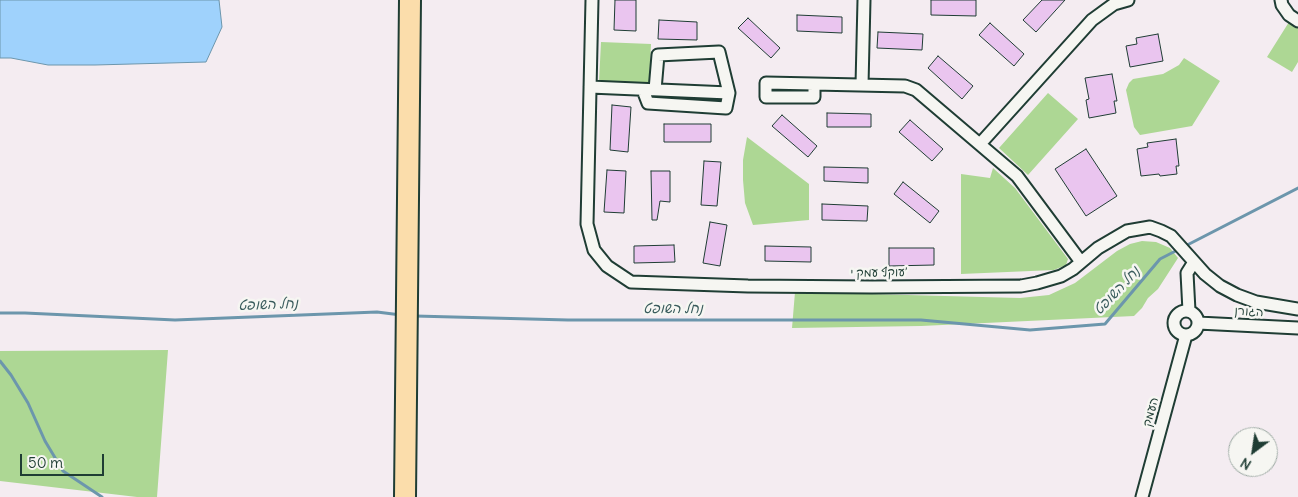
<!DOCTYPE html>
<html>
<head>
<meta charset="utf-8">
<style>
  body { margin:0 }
  #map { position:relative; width:1298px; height:497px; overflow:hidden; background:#f4ecf1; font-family:Delius,sans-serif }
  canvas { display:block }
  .north { position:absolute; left:1228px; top:427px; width:50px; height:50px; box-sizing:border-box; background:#f6f6f2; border:1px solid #a0aca6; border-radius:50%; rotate:211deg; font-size:14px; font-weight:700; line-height:20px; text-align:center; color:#1f3d34 }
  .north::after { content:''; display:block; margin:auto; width:18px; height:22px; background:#1f3d34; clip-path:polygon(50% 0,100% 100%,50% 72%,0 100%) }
  .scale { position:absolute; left:20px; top:454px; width:84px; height:22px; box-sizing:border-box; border:2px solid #1f3d34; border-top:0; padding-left:6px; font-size:15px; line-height:18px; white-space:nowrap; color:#1f3d34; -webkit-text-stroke:4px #f6f6f2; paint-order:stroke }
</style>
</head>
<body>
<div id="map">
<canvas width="1298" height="497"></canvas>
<div class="north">N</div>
<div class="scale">50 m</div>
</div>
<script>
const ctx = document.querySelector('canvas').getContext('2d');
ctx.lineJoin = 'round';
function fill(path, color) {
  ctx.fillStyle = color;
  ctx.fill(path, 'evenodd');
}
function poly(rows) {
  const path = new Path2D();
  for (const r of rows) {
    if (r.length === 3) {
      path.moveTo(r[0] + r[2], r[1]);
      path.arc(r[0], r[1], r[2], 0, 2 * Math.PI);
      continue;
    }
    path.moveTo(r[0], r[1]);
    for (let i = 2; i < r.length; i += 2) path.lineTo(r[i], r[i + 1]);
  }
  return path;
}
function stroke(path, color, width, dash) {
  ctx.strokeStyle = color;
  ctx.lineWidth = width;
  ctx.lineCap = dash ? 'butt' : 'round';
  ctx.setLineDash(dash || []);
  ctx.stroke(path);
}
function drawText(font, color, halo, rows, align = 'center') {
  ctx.font = font + ' Delius,"Playpen Sans Hebrew",sans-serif';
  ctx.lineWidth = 5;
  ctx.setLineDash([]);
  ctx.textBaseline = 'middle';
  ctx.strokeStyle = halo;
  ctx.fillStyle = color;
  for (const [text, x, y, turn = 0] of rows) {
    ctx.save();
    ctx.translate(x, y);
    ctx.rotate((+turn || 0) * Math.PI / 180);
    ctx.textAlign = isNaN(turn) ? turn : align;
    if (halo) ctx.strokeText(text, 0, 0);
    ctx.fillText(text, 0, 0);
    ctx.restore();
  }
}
fill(poly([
  [1289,22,1298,27,1298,62,1292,72,1267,57],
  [601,42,651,44,649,85,599,82],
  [1184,58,1220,81,1192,126,1140,135,1134,127,1126,90,1129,83,1133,79,1163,74,1179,65],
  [1048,93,1078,119,1028,175,999,148],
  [747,137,809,184,809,220,753,225,745,203,743,180,743,160],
  [993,168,1015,188,1068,259,1066,265,1054,270,961,274,961,174,990,178],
  [1142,241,1156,242,1170,248,1178,258,1158,289,1148,298,1142,308,1134,316,921,326,792,328,795,292,1020,298,1049,295,1075,283,1117,251,1130,244],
  [168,350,157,497,137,497,0,481,0,351]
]), '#add794');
const water = poly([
  [0,0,219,0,222,27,206,62,95,65,48,65,11,58,0,58,0,0]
]);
fill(water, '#9fd2fc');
stroke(water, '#6c96ac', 1);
stroke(poly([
  [0,313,25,313,175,320,377,312,401,315],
  [415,316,568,320,921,320,1030,330,1105,324,1160,259,1298,188],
  [0,361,11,375,28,403,45,441,63,471,102,497]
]), '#6c96ac', 3);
const building = poly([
  [615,0,636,0,636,31,614,30,615,0],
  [931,0,976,0,976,16,931,15,931,0],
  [1042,0,1065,0,1036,32,1023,20,1042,0],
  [797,15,842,17,842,33,797,31,797,15],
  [748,18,780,48,771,58,738,28,748,18],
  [659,20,697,22,697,40,658,39,659,20],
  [990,23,1024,54,1014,66,979,35,990,23],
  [878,32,923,34,922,50,877,48,878,32],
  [1158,34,1163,61,1130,67,1126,46,1137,44,1136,38,1158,34],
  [938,56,973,86,962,99,928,68,938,56],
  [1112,74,1117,101,1114,101,1116,113,1089,118,1086,100,1089,99,1085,78,1112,74],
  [612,105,631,107,628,152,610,150,612,105],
  [827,113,871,114,871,127,827,127,827,113],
  [782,115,817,146,808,157,772,126,782,115],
  [910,120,943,149,932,161,899,132,910,120],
  [664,124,711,124,711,142,664,142,664,124],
  [1176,139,1179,166,1176,166,1177,174,1160,176,1159,174,1141,176,1137,149,1148,147,1147,143,1176,139],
  [1086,149,1117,196,1086,216,1055,169,1086,149],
  [704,161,721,162,717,206,701,205,704,161],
  [824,167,868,168,868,183,824,181,824,167],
  [607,170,626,171,624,213,604,212,607,170],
  [651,171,670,171,670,202,660,201,657,220,652,220,651,171],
  [903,182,939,211,930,223,894,194,903,182],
  [822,204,868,206,867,221,822,220,822,204],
  [710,222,727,225,720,266,703,263,710,222],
  [674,245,675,262,634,263,634,246,674,245],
  [765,246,811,247,811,262,765,261,765,246],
  [889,248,934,248,934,265,889,266,889,248]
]);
fill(building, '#eac5ef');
stroke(building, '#1f3d34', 1);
const street = poly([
  [592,0,587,224,594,250,607,266,631,282,748,286,872,287,1021,286,1037,283,1061,276,1073,269,1098,248,1127,231,1150,227,1161,231,1171,236,1205,274,1220,286,1237,295,1256,302,1298,309],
  [1281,0,1282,5,1289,15,1298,21],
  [814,84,814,97,766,97,766,83,814,84,905,86,916,90,1017,176,1081,262],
  [862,85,864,0],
  [590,87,729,93,726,108,648,103,643,90],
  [655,90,658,55,719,52,729,93],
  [980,144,1092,20,1114,4,1128,0],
  [1189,311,1187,273,1194,262],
  [1186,323,12],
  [1198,323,1298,328],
  [1142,497,1186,335]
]);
const highway = poly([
  [405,497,410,0]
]);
stroke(street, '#1f3d34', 15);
stroke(highway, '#1f3d34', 24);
stroke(street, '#f6f6f2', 11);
stroke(highway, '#fbddab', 20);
drawText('12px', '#1f3d34', '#f6f6f2', [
  ["עוקף עמק י’",879,273,-1],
  ["הגורן",1249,312,3],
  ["העמק",1151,412,-75]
]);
drawText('italic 14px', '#395b5c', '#f6f6f2', [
  ["נחל השופט",1117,291,-47],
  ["נחל השופט",268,305,-2],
  ["נחל השופט",673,309]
]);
</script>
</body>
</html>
